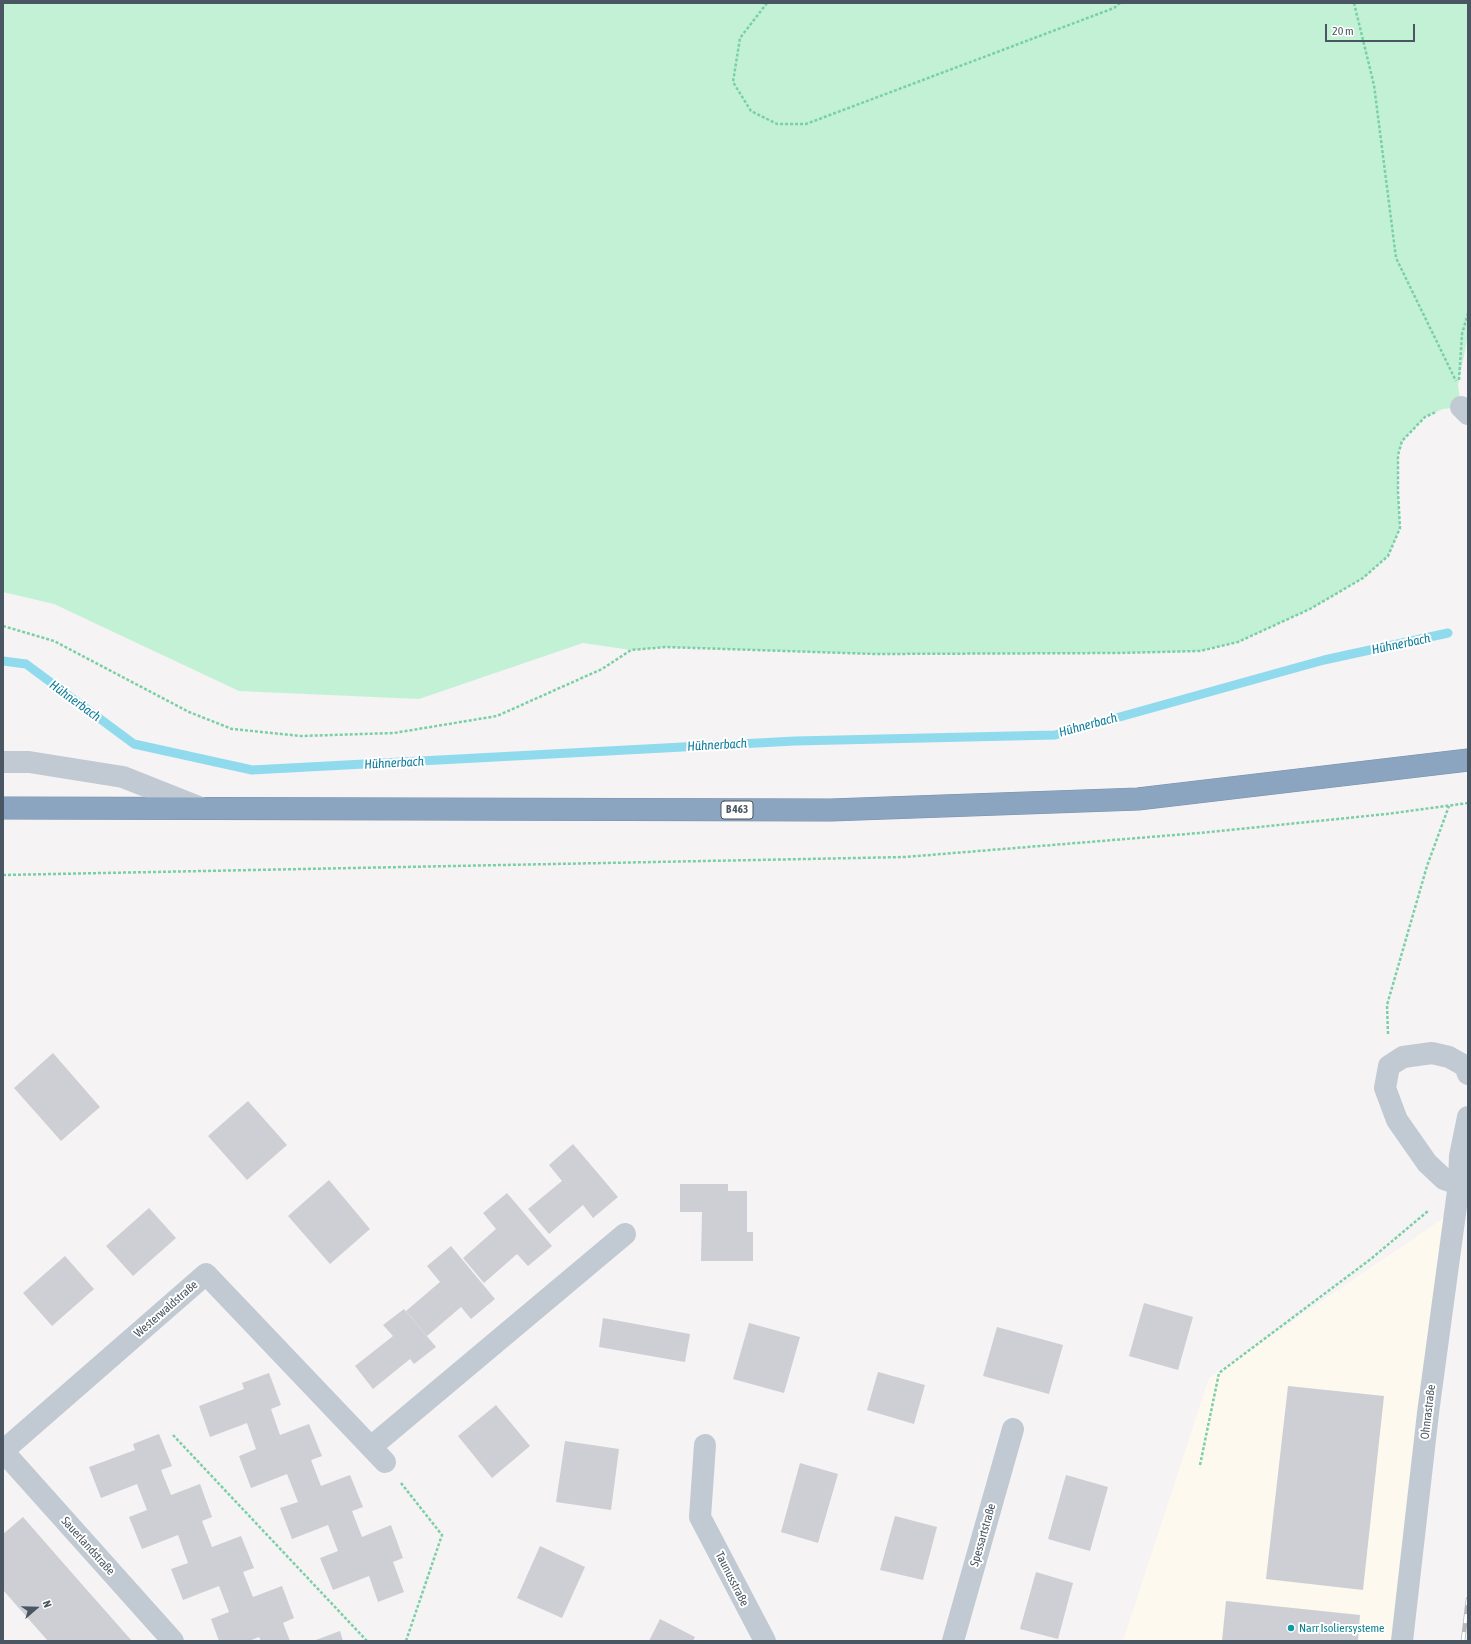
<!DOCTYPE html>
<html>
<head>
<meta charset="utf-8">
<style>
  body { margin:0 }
  #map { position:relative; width:1471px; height:1644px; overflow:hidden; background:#f5f3f3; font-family:"Asap Condensed",sans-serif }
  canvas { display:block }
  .frame { position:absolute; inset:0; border:4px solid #4a5661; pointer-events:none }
  .north { position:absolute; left:16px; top:1588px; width:40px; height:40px; -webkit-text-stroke:3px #fff; paint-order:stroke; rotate:70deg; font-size:11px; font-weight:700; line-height:16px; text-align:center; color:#4a5661 }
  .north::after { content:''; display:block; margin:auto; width:14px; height:18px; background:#4a5661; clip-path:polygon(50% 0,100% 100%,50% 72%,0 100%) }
  .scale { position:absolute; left:1325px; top:24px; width:90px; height:18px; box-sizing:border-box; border:2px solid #4a5661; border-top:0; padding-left:5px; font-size:12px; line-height:14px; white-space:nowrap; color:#4a5661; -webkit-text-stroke:3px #fff; paint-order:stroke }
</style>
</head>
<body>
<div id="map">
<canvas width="1471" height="1644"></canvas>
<div class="frame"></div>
<div class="north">N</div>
<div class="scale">20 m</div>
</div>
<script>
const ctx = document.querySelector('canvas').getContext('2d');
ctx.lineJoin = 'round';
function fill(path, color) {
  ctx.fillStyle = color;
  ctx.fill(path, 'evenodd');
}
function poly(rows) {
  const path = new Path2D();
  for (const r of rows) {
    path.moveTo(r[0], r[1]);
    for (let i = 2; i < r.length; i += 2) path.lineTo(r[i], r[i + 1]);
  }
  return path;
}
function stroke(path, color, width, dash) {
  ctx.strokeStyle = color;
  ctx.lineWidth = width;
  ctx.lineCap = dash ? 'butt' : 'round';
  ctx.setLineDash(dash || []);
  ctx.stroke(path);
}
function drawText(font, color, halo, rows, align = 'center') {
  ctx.font = font + ' "Asap Condensed",sans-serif';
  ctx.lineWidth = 4;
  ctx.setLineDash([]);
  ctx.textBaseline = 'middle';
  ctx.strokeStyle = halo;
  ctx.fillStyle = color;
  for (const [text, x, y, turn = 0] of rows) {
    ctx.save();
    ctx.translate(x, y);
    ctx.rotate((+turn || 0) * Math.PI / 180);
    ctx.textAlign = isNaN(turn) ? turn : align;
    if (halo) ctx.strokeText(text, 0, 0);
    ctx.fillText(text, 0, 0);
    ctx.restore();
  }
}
fill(poly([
  [1467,1202,1400,1641,1123,1641,1209,1378]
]), '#fdf9ef');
fill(poly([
  [3,3,1468,3,1468,336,1458,385,1461,407,1443,409,1425,417,1402,441,1398,455,1398,492,1400,528,1388,556,1363,578,1310,609,1238,642,1200,651,1119,653,875,654,666,647,631,650,583,643,419,699,239,691,54,604,3,592]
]), '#c3f1d5');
stroke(poly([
  [3,661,26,664,134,744,252,770,795,741,1055,735,1324,660,1448,633]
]), '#90daee', 9);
fill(poly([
  [53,1053,100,1107,61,1141,14,1088],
  [248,1101,287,1145,247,1180,208,1136],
  [573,1144,618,1197,593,1218,583,1205,549,1234,528,1209,562,1181,549,1165],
  [329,1180,370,1229,330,1264,288,1216],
  [680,1184,728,1184,728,1191,747,1191,747,1232,753,1232,753,1261,701,1261,702,1212,680,1212],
  [507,1193,552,1246,528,1266,517,1254,484,1283,463,1258,496,1229,483,1213],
  [149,1208,176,1238,133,1276,106,1246],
  [451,1246,495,1299,471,1319,461,1307,427,1336,406,1311,440,1282,427,1266],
  [65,1256,94,1289,52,1326,23,1293],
  [1144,1303,1193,1317,1178,1370,1129,1356],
  [404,1309,436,1347,414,1364,410,1359,373,1389,355,1366,393,1336,383,1325],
  [603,1318,690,1334,685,1362,599,1347],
  [749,1323,800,1337,784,1393,733,1379],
  [997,1327,1063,1345,1049,1394,983,1376],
  [878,1372,925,1385,914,1424,867,1410],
  [269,1373,281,1405,271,1409,280,1435,309,1424,322,1456,311,1460,321,1486,350,1475,363,1507,352,1511,362,1537,391,1525,403,1558,393,1562,404,1592,378,1602,369,1576,333,1590,320,1558,338,1551,328,1525,292,1539,280,1508,298,1502,287,1474,251,1488,239,1456,256,1449,247,1423,210,1437,199,1406,244,1389,242,1383],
  [1288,1386,1384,1396,1363,1590,1266,1579],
  [496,1405,530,1446,492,1478,458,1436],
  [159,1434,172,1466,161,1470,171,1495,200,1484,212,1517,202,1521,212,1547,241,1536,254,1568,243,1572,253,1597,282,1586,294,1618,283,1623,290,1641,261,1641,259,1637,249,1641,219,1641,211,1619,229,1612,219,1586,183,1600,171,1569,188,1563,178,1535,142,1549,129,1517,147,1510,137,1484,101,1498,89,1467,135,1450,133,1444],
  [565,1441,619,1449,611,1510,556,1502],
  [800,1463,838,1474,818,1543,781,1532],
  [1066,1475,1108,1487,1090,1551,1048,1539],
  [895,1516,937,1527,923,1580,880,1570],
  [23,1517,79,1581,132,1641,48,1641,3,1590,3,1534],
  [540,1546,585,1567,562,1618,517,1598],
  [1036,1572,1073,1583,1058,1639,1020,1629],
  [1226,1601,1360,1615,1358,1641,1222,1641],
  [660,1619,695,1637,693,1641,649,1641],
  [340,1631,343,1641,313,1641]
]), '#cdcfd5');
const highway = poly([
  [3,808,831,810,1138,799,1468,760]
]);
stroke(highway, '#7690ad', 23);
stroke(poly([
  [767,3,740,38,733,82,751,111,777,124,806,124,1114,8,1120,3],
  [1354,3,1374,85,1396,258,1456,381],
  [1459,380,1462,334,1468,313],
  [3,626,54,641,189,712,232,729,301,736,394,733,497,716,602,669,631,650,666,647,875,654,1119,653,1200,651,1238,642,1310,609,1363,578,1388,556,1400,528,1398,492,1398,455,1402,441,1425,417,1436,412],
  [3,875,905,857,1199,833,1387,814,1468,803],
  [1388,1034,1387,1005,1427,866,1449,806],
  [173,1435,367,1641],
  [1200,1465,1219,1373,1372,1258,1428,1211],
  [401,1483,442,1535,406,1641]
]), '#7ad0a6', 2.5, [3, 2]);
stroke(poly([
  [1461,407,1468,414],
  [3,762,29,762,123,777,201,808],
  [1459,1184,1444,1179,1427,1163,1397,1120,1385,1088,1389,1066,1403,1057,1432,1053,1449,1057,1465,1066,1468,1074],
  [705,1445,700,1517,765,1641],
  [371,1447,625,1234],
  [3,1451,206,1274,385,1462],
  [3,1451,173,1641],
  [953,1641,1013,1429],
  [1402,1641,1428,1413,1459,1184,1460,1156,1468,1117]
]), '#c1cad2', 22);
stroke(highway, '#8ba5c1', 22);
const rail = poly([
  [1463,1641,1468,1599]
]);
stroke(rail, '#b5b8bd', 4.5);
stroke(rail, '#fff', 3, [9]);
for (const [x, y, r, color] of [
  [1291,1628,4,"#0f9aa8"]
]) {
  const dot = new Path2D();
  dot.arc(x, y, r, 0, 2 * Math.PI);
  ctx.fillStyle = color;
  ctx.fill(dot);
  stroke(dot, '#fff', 1.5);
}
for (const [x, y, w] of [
  [737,810,32]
]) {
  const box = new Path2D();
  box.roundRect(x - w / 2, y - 9, w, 18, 3);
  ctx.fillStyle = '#fff';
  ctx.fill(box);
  stroke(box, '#4a5661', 1);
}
drawText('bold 11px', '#4a5661', null, [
  ["B 463",737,810]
]);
drawText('12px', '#4a5661', '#fff', [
  ["Westerwaldstraße",166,1309,-41],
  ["Ohnrastraße",1428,1412,-83],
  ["Spessartstraße",983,1535,-74],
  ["Sauerlandstraße",88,1546,48],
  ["Taunusstraße",732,1579,63]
]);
drawText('12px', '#0d838f', '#fff', [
  ["Narr Isoliersysteme",1299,1628]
], 'left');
drawText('italic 13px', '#0c7c9b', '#fff', [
  ["Hühnerbach",1401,644,-12],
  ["Hühnerbach",75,701,36],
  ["Hühnerbach",1088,725,-15],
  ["Hühnerbach",717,745,-3],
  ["Hühnerbach",394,763,-3]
]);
</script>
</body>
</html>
